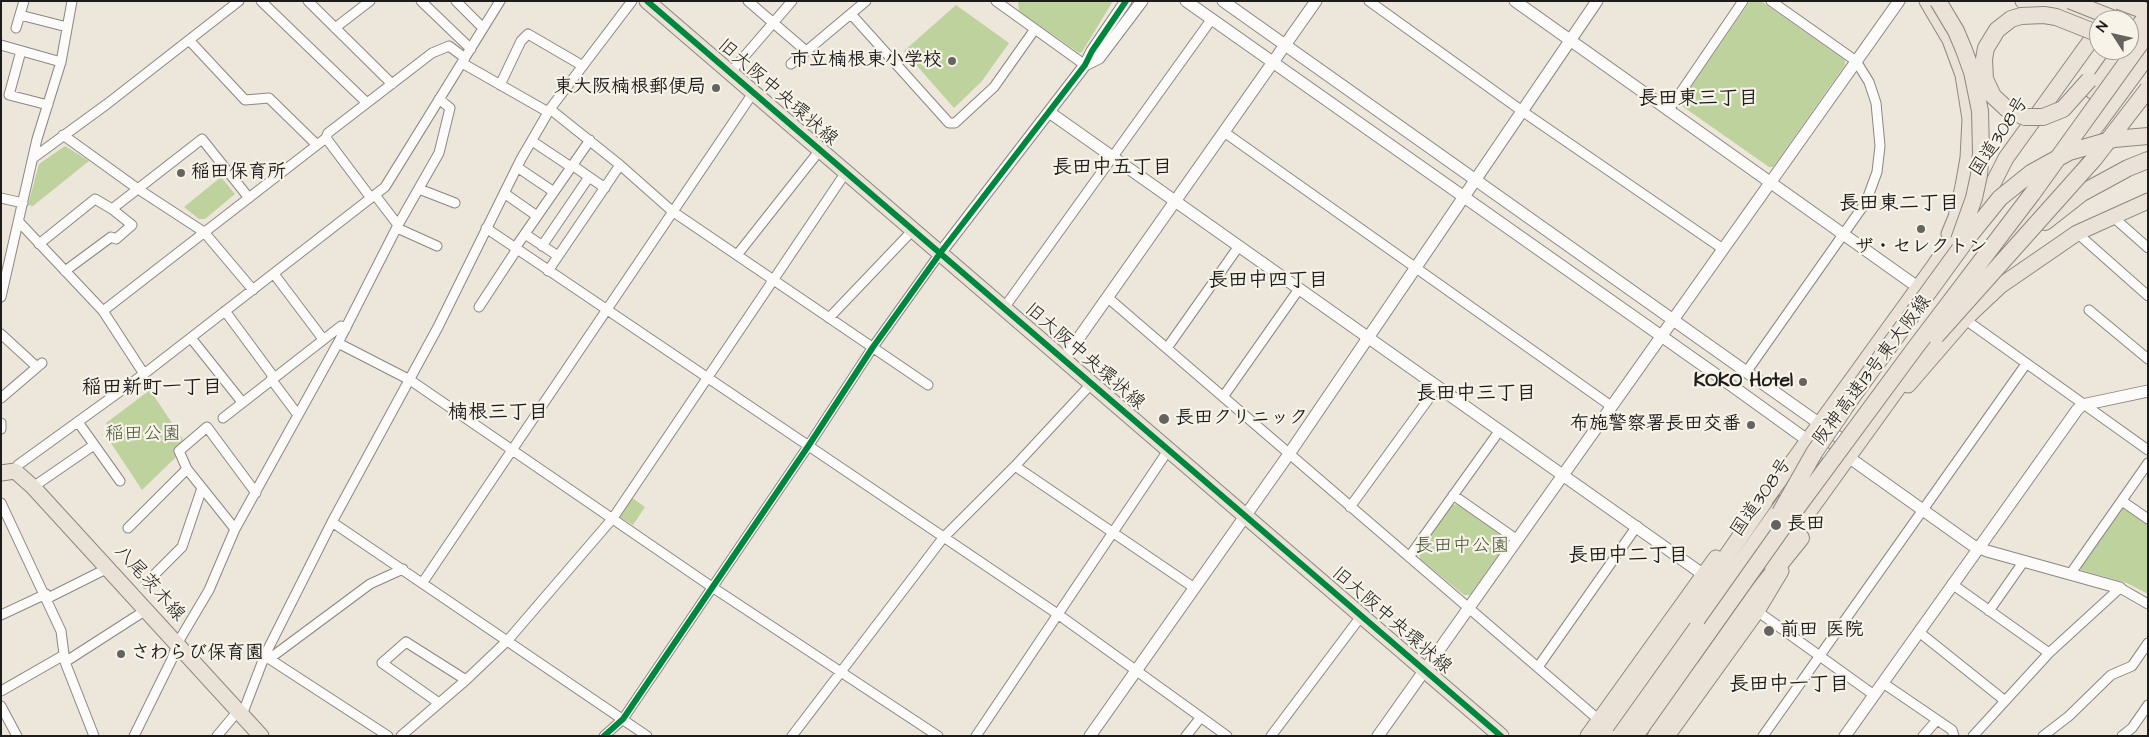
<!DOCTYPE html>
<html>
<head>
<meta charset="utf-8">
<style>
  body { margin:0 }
  #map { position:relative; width:2149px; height:737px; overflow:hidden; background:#ede6db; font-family:"Architects Daughter",sans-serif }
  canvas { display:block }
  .frame { position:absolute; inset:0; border:2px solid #1c1c1c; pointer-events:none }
  .north { position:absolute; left:2089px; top:10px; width:50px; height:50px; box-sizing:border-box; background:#f7f3e8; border:1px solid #9f9d96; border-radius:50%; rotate:305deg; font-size:14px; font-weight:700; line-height:20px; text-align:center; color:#1c1c1c }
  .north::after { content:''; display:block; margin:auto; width:18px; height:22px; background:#65635f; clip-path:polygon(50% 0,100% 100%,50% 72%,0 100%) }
</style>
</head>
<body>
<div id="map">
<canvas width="2149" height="737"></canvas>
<div class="frame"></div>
<div class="north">N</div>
</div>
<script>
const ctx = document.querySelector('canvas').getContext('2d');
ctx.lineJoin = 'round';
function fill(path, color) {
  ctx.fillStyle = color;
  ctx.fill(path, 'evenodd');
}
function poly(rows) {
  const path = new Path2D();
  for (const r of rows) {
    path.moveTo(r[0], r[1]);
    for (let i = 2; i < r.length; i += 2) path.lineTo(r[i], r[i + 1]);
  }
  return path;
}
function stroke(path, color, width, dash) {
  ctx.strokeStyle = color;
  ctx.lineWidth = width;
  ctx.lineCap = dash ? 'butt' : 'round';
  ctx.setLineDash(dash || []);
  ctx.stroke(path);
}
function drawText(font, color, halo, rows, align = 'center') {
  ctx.font = font + ' "Architects Daughter","Klee One",sans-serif';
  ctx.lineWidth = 4.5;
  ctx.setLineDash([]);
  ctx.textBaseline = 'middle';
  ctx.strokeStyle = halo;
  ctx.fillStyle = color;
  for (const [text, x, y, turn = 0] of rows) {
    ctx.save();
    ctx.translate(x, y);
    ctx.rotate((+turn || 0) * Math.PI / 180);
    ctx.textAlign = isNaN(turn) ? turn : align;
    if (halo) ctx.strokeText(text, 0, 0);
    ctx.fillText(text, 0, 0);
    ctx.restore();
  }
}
fill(poly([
  [1018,1,1113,1,1082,52,1079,53,1019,11],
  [1750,1,1761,1,1845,60,1845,65,1773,167,1769,167,1682,106,1681,101],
  [956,5,1009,43,982,81,954,108,904,51],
  [65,146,89,161,33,206,28,205,39,164],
  [221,177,235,194,205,219,199,219,184,207],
  [150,390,184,441,173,451,176,457,142,490,107,437,112,431,106,423],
  [631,497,645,507,633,525,618,516],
  [1459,504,1506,536,1507,543,1470,595,1464,595,1420,559,1419,551,1452,505],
  [2125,508,2148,524,2148,594,2127,583,2081,570,2080,565,2119,509]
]), '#bed29e');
const minor = poly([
  [261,1,367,103],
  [308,1,392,84],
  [421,1,471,49],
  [456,1,483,28],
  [748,1,806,51],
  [996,1,1085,65],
  [1369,1,1522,111,1723,249],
  [851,14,949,123,955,123,994,87,1035,29],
  [20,15,67,27],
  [16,28,24,1],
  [335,28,370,1],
  [189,40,245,100,269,98,317,145],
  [1,45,61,62],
  [21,51,9,95,48,105],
  [462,63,548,112],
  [791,64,866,1],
  [730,73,792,1],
  [500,85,521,41,528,34,583,66],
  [550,109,620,165,672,211,928,385],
  [1668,111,1743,1],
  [1224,132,1611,406],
  [63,135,138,189,204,232,253,290],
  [326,138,328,133,432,53,449,46,465,58],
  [532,141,571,167],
  [33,158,107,104,239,1],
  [572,165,605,188],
  [517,167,554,192],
  [419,189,455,203],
  [504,193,537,216],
  [375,195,398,225],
  [1,198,23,203],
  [2112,216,2148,248],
  [20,223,103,311,144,374],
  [397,228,437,246],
  [486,228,1059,615,1227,736],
  [2077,233,2148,296],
  [525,234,558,256],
  [39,244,95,199,112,209,202,139,249,198],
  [542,246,589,177],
  [515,248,590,140],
  [737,255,820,150],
  [65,271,111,237,116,239,132,225,112,209],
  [548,271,620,165],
  [274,274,323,339],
  [1,297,37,139,61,62,72,1],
  [1107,297,1599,720],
  [479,307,517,249],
  [1004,308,1211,20],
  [2089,310,2148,359],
  [103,311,326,138,371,198],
  [225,311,273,376],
  [829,318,913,230],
  [1963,318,2148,450],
  [1,334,37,367],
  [191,338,242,402],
  [338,343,410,380,712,587,938,736],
  [1167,348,1239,246],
  [1747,371,1866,202,1877,172,1880,146,1876,103,1869,82,1856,61,1771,1],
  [271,379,298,415],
  [1223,397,1299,289],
  [1,398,42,363],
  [223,418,341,326,346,328],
  [78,422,120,481],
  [1,423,1,429],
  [1015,466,1193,587],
  [15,471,18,465,144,374,385,187,500,1],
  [33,487,94,445],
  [1453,495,1516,539],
  [2122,501,2148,519],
  [1,503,61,631,65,662,94,736],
  [1350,507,1438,386],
  [332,522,647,736],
  [128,528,187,469],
  [235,529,187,469,179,451,207,427,256,493],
  [1409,557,1500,430],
  [2071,573,2148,463],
  [423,582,753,93],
  [146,583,182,547,202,488],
  [1952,584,2049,653],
  [48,598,108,568],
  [1757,611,1874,695],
  [1989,611,2024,561],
  [1,615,46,594],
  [1919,632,2004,700],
  [265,656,388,736],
  [269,659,370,584,403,569],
  [65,662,146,610],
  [1538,667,1637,526],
  [1883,683,1952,730,1954,736],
  [1,691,64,655],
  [439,703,382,663,406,642,466,680],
  [1,706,17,736],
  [242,715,265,655,332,522,438,327,521,159,550,109,632,1],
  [134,736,172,659,177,644,209,590,235,529,338,343,398,225,439,153,450,108,439,99],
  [217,736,238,711],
  [401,736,466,680,508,640,613,518,846,172],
  [604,736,623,719,809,445,873,347,941,252],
  [792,736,943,538,1015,466,1092,383],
  [976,736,1169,449],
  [1186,736,1201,717],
  [1271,736,1362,615],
  [1763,736,2026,364],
  [1923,736,1937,720],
  [1973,736,2049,653,2120,588,2148,604],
  [2043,736,2069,716,2111,675,2132,666,2148,643],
  [2122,736,2132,728,2148,705]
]);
const tertiary = poly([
  [1186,1,1735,388,1839,463],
  [1223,1,1851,446],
  [1515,1,1919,288],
  [1085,65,1099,58,1142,1],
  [1049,112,1704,575],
  [941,252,1085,65,1092,51,1126,1],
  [1064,359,1316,1],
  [1854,461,1972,545,1987,551,2120,588],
  [1090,736,1289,454,1597,1],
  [1378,736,1899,1],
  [1845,736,2077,410,2082,405,2148,391]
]);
const primary = poly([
  [647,1,1501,736],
  [2023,1,2056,13],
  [1908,385,1965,319,2000,286,2077,233,2148,201],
  [1,473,15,471,33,487,261,736]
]);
const trunk = poly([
  [1927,1,1950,40,1963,75,1970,119,1968,158,1963,186,1956,217,1949,234],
  [1970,229,2006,158,2099,29],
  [2009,245,2148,56],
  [1757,511,1932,269,1962,225],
  [1771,564,1942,327],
  [1688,636,1784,502],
  [1654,723,1694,669],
  [1588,736,1716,558],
  [1667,736,1757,611,1781,571]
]);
const motorway = poly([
  [2043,1,2099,23],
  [2129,23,2145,1],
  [2093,91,2122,50],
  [2045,222,2082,193,2128,168,2148,160],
  [1603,736,1764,502],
  [1656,736,1759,590,1801,538]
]);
stroke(minor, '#8b8782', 11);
stroke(tertiary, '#8b8782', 13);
stroke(primary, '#8b8782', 17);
stroke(trunk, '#8b8782', 17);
stroke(motorway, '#8b8782', 18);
stroke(minor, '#fcfbfa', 9);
stroke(tertiary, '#fcfbfa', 11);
stroke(primary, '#eae2d6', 15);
stroke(trunk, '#eae2d6', 15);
stroke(motorway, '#eae2d6', 16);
const primaryBridge = poly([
  [2070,1,2118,20]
]);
const motorwayBridge = poly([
  [1938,1,1956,31,1964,50,1972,72,1980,111,1981,152,1979,175,1974,198,1959,240],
  [2119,1,2148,12],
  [2129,40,2148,14],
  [2089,80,2063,109,2043,117,2025,117,2008,110,1993,96,1985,79,1984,59,1986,48,1997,30,2011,19,2021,16,2044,15,2056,17,2099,34],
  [1936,336,2094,159,2148,89],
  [1780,513,1814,453,1852,397,1970,235,2000,198,2031,173,2069,152,2114,139,2148,136],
  [1620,736,1697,628],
  [1635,736,1788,520,1915,348,2032,194,2148,33]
]);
stroke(primaryBridge, '#8b8782', 17, []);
stroke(motorwayBridge, '#8b8782', 18, []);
stroke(primaryBridge, '#eae2d6', 15);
stroke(motorwayBridge, '#eae2d6', 16);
stroke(poly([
  [647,1,1501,736],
  [604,736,623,719,809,445,873,347,941,252,1085,65,1092,51,1126,1]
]), '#00873e', 6);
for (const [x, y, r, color] of [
  [952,61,5,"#65635f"],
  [716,88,5,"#65635f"],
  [181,173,5,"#65635f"],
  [1921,229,5,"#65635f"],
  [1803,382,5,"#65635f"],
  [1164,419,6,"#65635f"],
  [1751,425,5,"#65635f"],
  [1776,525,6,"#65635f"],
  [1769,631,6,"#65635f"],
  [121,654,5,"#65635f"]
]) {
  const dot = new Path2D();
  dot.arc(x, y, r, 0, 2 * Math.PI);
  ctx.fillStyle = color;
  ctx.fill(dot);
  stroke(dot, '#f7f3e8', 2);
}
drawText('bold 19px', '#1c1c1c', '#f7f3e8', [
  ["市立楠根東小学校",942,61,"right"],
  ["東大阪楠根郵便局",706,88,"right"],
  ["稲田保育所",191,173],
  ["ザ・セレクトン",1921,248,"center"],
  ["KOKO Hotel",1793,382,"right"],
  ["長田クリニック",1175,419],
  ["布施警察署長田交番",1741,425,"right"],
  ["長田",1787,525],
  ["前田 医院",1780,631],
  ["さわらび保育園",131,654]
], 'left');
drawText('19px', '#1c1c1c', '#f7f3e8', [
  ["旧大阪中央環状線",777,93,41],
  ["国道308号",2000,137,-57],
  ["旧大阪中央環状線",1084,357,41],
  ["阪神高速13号東大阪線",1873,371,-53],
  ["国道308号",1762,498,-55],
  ["八尾茨木線",149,584,48],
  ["旧大阪中央環状線",1391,621,41]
]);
drawText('19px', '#475638', '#f7f3e8', [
  ["稲田公園",143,435],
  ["長田中公園",1462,547]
]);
drawText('bold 20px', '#1c1c1c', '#f7f3e8', [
  ["長田東三丁目",1698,100],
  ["長田中五丁目",1112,169],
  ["長田東二丁目",1899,205],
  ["長田中四丁目",1268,282],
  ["稲田新町一丁目",152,389],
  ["長田中三丁目",1476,395],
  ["楠根三丁目",498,414],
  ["長田中二丁目",1628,557],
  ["長田中一丁目",1789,686]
]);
</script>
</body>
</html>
